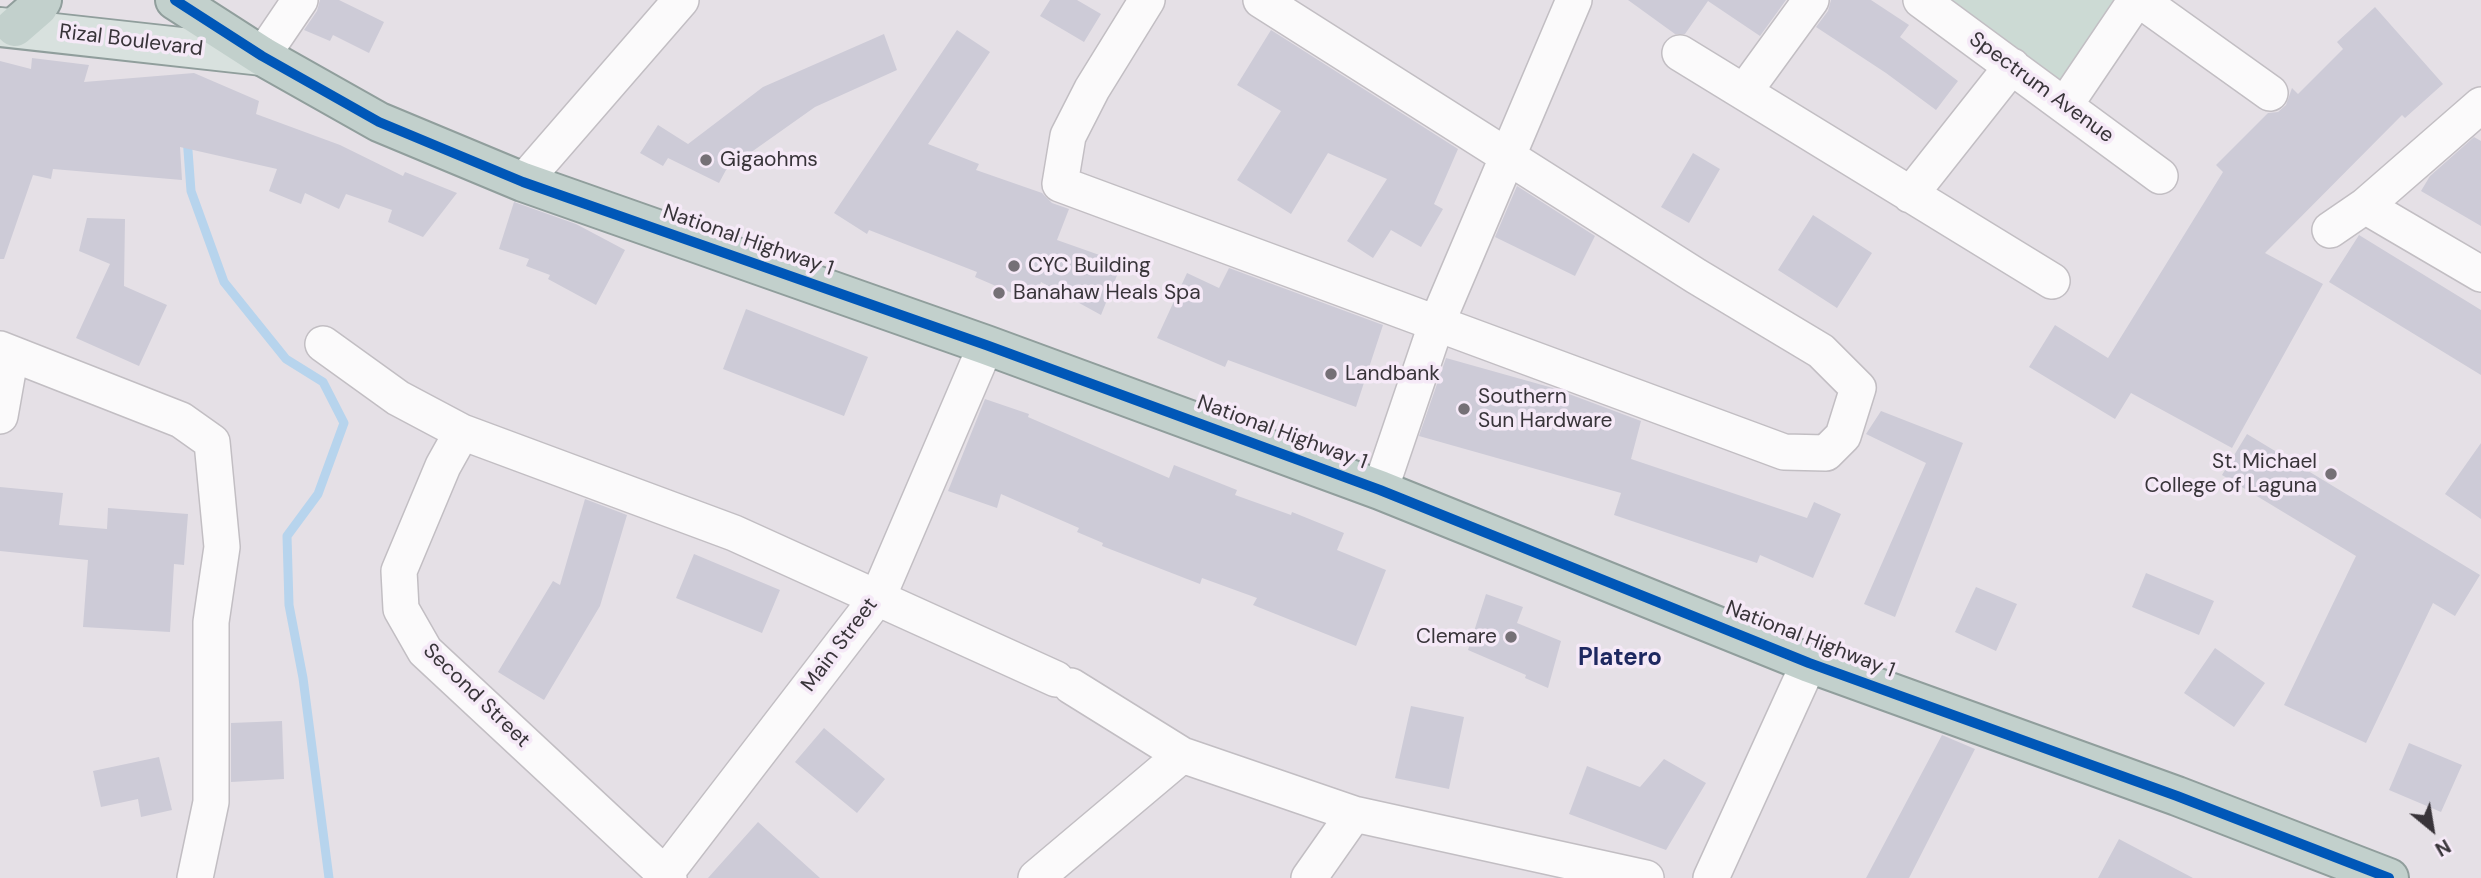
<!DOCTYPE html>
<html>
<head>
<meta charset="utf-8">
<style>
  body { margin:0 }
  #map { position:relative; width:2481px; height:878px; overflow:hidden; background:#e5e0e6; font-family:"DM Sans",sans-serif }
  canvas { display:block }
  .north { position:absolute; left:2397px; top:794px; width:70px; height:70px; -webkit-text-stroke:5px #f5e9f7; paint-order:stroke; rotate:150deg; font-size:19px; font-weight:700; line-height:28px; text-align:center; color:#383439 }
  .north::after { content:''; display:block; margin:auto; width:24px; height:32px; background:#383439; clip-path:polygon(50% 0,100% 100%,50% 72%,0 100%) }
</style>
</head>
<body>
<div id="map">
<canvas width="2481" height="878"></canvas>
<div class="north">N</div>
</div>
<script>
const ctx = document.querySelector('canvas').getContext('2d');
ctx.lineJoin = 'round';
function fill(path, color) {
  ctx.fillStyle = color;
  ctx.fill(path, 'evenodd');
}
function poly(rows) {
  const path = new Path2D();
  for (const r of rows) {
    path.moveTo(r[0], r[1]);
    for (let i = 2; i < r.length; i += 2) path.lineTo(r[i], r[i + 1]);
  }
  return path;
}
function stroke(path, color, width, dash) {
  ctx.strokeStyle = color;
  ctx.lineWidth = width;
  ctx.lineCap = dash ? 'butt' : 'round';
  ctx.setLineDash(dash || []);
  ctx.stroke(path);
}
function drawText(font, color, halo, rows, align = 'center') {
  ctx.font = font + ' "DM Sans",sans-serif';
  ctx.lineWidth = 7;
  ctx.setLineDash([]);
  ctx.textBaseline = 'middle';
  ctx.strokeStyle = halo;
  ctx.fillStyle = color;
  for (const [text, x, y, turn = 0] of rows) {
    ctx.save();
    ctx.translate(x, y);
    ctx.rotate((+turn || 0) * Math.PI / 180);
    ctx.textAlign = isNaN(turn) ? turn : align;
    if (halo) ctx.strokeText(text, 0, 0);
    ctx.fillText(text, 0, 0);
    ctx.restore();
  }
}
fill(poly([
  [1947,0,2120,0,2067,88]
]), '#ccdad4');
stroke(poly([
  [187,137,191,191,224,282,286,359,323,382,344,423,318,494,287,536,289,605,303,678,329,878]
]), '#b7d4ed', 9);
fill(poly([
  [320,0,339,0,384,22,369,53,333,35,330,41,304,30,317,11],
  [1050,0,1077,0,1101,14,1084,42,1040,16],
  [1628,0,1786,0,1760,36,1708,1,1685,34,1675,34],
  [1831,0,1871,0,1909,25,1900,37,1958,81,1936,110,1886,73,1816,27,1828,11],
  [2375,7,2443,84,2405,118,2402,115,2265,253,2323,284,2232,448,2131,393,2115,419,2029,367,2055,325,2108,358,2223,172,2216,165,2268,113,2278,112,2286,105,2292,88,2298,94,2343,49,2337,42],
  [957,30,990,52,928,144,979,164,976,170,1042,193,1052,203,1069,209,1057,240,1122,263,1101,315,1041,282,1033,302,975,277,977,272,869,230,867,234,834,213],
  [1271,30,1458,149,1434,204,1443,209,1421,247,1391,230,1373,258,1347,241,1387,179,1328,153,1291,214,1237,180,1281,111,1237,85],
  [884,34,897,70,815,107,726,170,719,183,668,158,663,166,640,153,658,125,688,144,763,87],
  [32,58,89,65,84,82,194,73,259,101,256,114,340,145,403,176,405,172,457,193,423,237,388,222,392,210,346,194,339,209,305,193,301,204,269,191,277,169,180,147,182,180,53,169,51,179,33,175,4,259,0,259,0,61,31,69],
  [2474,137,2481,141,2481,226,2421,191,2430,176],
  [1693,153,1720,169,1689,223,1661,207],
  [1517,186,1595,236,1575,276,1495,237],
  [514,202,576,224,625,250,596,305,548,279,550,275,526,266,529,259,499,249],
  [1813,215,1872,253,1837,308,1778,270],
  [87,218,125,219,124,286,167,305,139,366,76,338,110,264,79,251],
  [2359,235,2481,310,2481,375,2329,282],
  [1229,268,1383,325,1356,407,1228,360,1225,367,1157,338,1187,273,1219,288],
  [746,309,868,357,844,416,723,369],
  [1446,358,1553,388,1641,421,1631,459,1807,518,1814,502,1841,514,1813,578,1760,555,1757,563,1614,515,1621,493,1419,436],
  [985,399,1029,414,1028,417,1169,478,1174,465,1237,490,1235,495,1291,515,1292,512,1344,533,1337,550,1386,570,1356,646,1253,605,1257,598,1202,578,1200,584,1102,546,1103,543,1077,532,1079,528,1001,494,997,508,948,491],
  [1881,411,1963,443,1895,617,1864,604,1926,463,1866,434],
  [2247,434,2480,575,2455,616,2433,603,2366,743,2284,705,2356,556,2222,475],
  [2481,443,2481,519,2445,494],
  [0,487,63,493,59,525,107,529,108,508,188,514,184,565,174,564,170,632,83,627,88,560,0,551],
  [585,499,627,515,600,606,544,700,498,672,553,581,560,585],
  [694,554,780,590,762,633,676,598],
  [2146,573,2214,601,2199,635,2132,607],
  [1976,587,2017,604,1996,651,1955,632],
  [1486,594,1523,607,1517,623,1561,641,1548,688,1525,678,1526,675,1468,650],
  [2215,648,2265,683,2234,727,2184,693],
  [1411,706,1464,717,1449,789,1395,778],
  [282,721,284,779,231,782,231,723],
  [824,728,885,779,857,813,795,762],
  [1942,735,1975,749,1909,878,1866,878],
  [2409,743,2462,765,2441,812,2389,790],
  [159,757,172,810,141,817,138,799,101,807,93,771],
  [1664,759,1706,783,1666,850,1569,814,1587,766,1640,787],
  [758,822,820,878,708,878],
  [2119,839,2193,878,2098,878]
]), '#cdcbd7');
const minor = poly([
  [1147,0,1092,89,1068,136,1060,184,1784,452,1826,453,1843,436,1858,388,1821,351,1696,276,1261,0],
  [1921,0,2160,176],
  [2140,0,2270,93],
  [1680,53,2052,281],
  [262,56,300,0],
  [1744,92,1811,0],
  [2065,105,2136,0],
  [523,182,681,0],
  [1910,195,2012,66],
  [2365,206,2481,274],
  [2330,230,2365,206,2481,105],
  [323,344,398,398,462,432,734,533,1056,679],
  [0,349,181,420,212,442,222,547,211,622,211,802,195,878],
  [0,416,11,354],
  [462,432,443,466,399,571,401,609,425,651,669,878],
  [1380,490,1436,325,1574,0],
  [1071,686,1182,755,1354,814,1646,878],
  [662,878,878,597,986,345],
  [1036,878,1182,755],
  [1309,878,1354,814],
  [1711,878,1809,663]
]);
const major = poly([
  [0,27,262,56]
]);
const highway = poly([
  [175,0,262,56,379,122,523,182,986,345,1380,490,1809,663,2177,796,2389,878],
  [15,27,38,7,42,0]
]);
stroke(minor, '#c2bec3', 38);
stroke(major, '#909e9c', 42);
stroke(highway, '#909e9c', 42);
stroke(minor, '#fbfafb', 35);
stroke(major, '#d8e1de', 38);
stroke(highway, '#c2d0cc', 38);
stroke(poly([
  [175,0,262,56,379,122,523,182,986,345,1380,490,1809,663,2177,796,2389,878]
]), '#0057b8', 10);
for (const [x, y, r, color] of [
  [706,160,7,"#757076"],
  [1014,266,7,"#757076"],
  [999,293,7,"#757076"],
  [1331,374,7,"#757076"],
  [1464,409,7,"#757076"],
  [2331,474,7,"#757076"],
  [1511,637,7,"#757076"]
]) {
  const dot = new Path2D();
  dot.arc(x, y, r, 0, 2 * Math.PI);
  ctx.fillStyle = color;
  ctx.fill(dot);
  stroke(dot, '#f5e9f7', 2.5);
}
drawText('21px', '#383439', '#f5e9f7', [
  ["Rizal Boulevard",131,41,7],
  ["Spectrum Avenue",2041,88,36],
  ["National Highway 1",748,241,19],
  ["National Highway 1",1282,433,20],
  ["National Highway 1",1810,640,21],
  ["Main Street",840,645,-53],
  ["Second Street",476,696,44]
]);
drawText('21px', '#383439', '#f5e9f7', [
  ["Gigaohms",720,160],
  ["CYC Building",1028,266],
  ["Banahaw Heals Spa",1013,293],
  ["Landbank",1345,374],
  ["Southern",1478,397],
  ["Sun Hardware",1478,421],
  ["St. Michael",2317,462,"right"],
  ["College of Laguna",2317,486,"right"],
  ["Clemare",1497,637,"right"]
], 'left');
drawText('bold 24px', '#1e2860', '#f5e9f7', [
  ["Platero",1620,659]
]);
</script>
</body>
</html>
